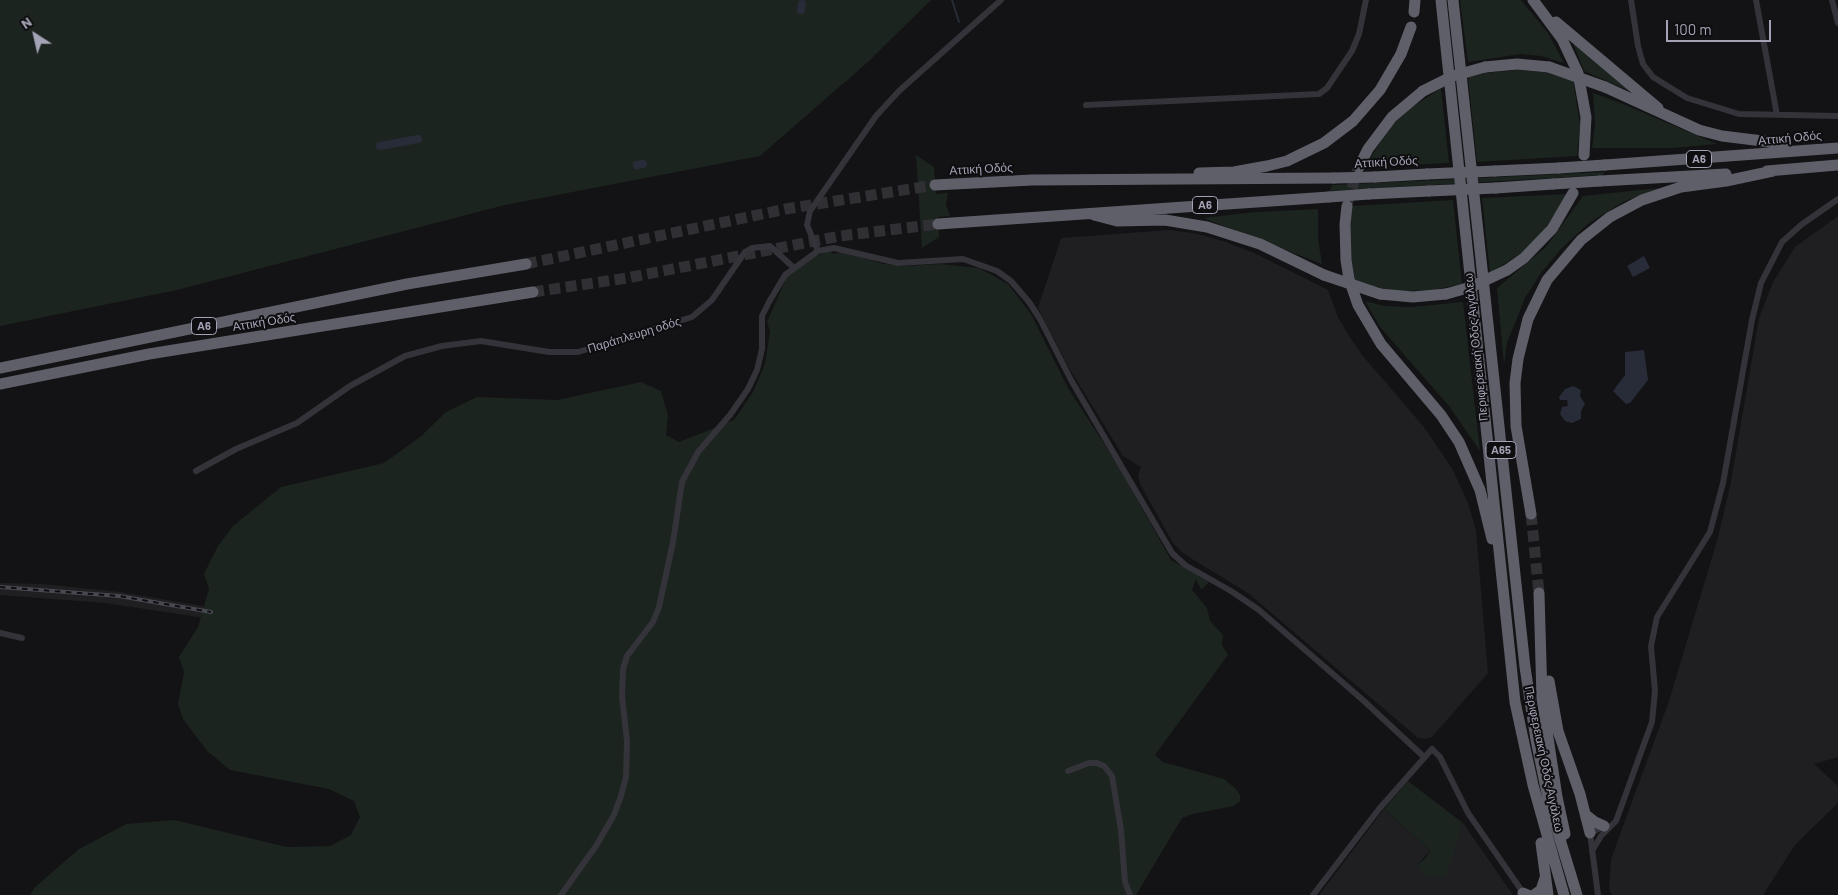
<!DOCTYPE html>
<html>
<head>
<meta charset="utf-8">
<style>
  body { margin:0 }
  #map { position:relative; width:1838px; height:895px; overflow:hidden; background:#131214; font-family:Barlow,sans-serif }
  canvas { display:block }
  .north { position:absolute; left:10px; top:10px; width:50px; height:50px; -webkit-text-stroke:4px #0e0d0f; paint-order:stroke; rotate:325deg; font-size:14px; font-weight:700; line-height:20px; text-align:center; color:#a3a3b5 }
  .north::after { content:''; display:block; margin:auto; width:18px; height:22px; background:#a3a3b5; clip-path:polygon(50% 0,100% 100%,50% 72%,0 100%) }
  .scale { position:absolute; left:1666px; top:20px; width:105px; height:22px; box-sizing:border-box; border:2px solid #a3a3b5; border-top:0; padding-left:6px; font-size:15px; line-height:18px; white-space:nowrap; color:#a3a3b5; -webkit-text-stroke:4px #0e0d0f; paint-order:stroke }
</style>
</head>
<body>
<div id="map">
<canvas width="1838" height="895"></canvas>
<div class="north">N</div>
<div class="scale">100 m</div>
</div>
<script>
const ctx = document.querySelector('canvas').getContext('2d');
ctx.lineJoin = 'round';
function fill(path, color) {
  ctx.fillStyle = color;
  ctx.fill(path, 'evenodd');
}
function poly(rows) {
  const path = new Path2D();
  for (const r of rows) {
    path.moveTo(r[0], r[1]);
    for (let i = 2; i < r.length; i += 2) path.lineTo(r[i], r[i + 1]);
  }
  return path;
}
function stroke(path, color, width, dash) {
  ctx.strokeStyle = color;
  ctx.lineWidth = width;
  ctx.lineCap = dash ? 'butt' : 'round';
  ctx.setLineDash(dash || []);
  ctx.stroke(path);
}
function drawText(font, color, halo, rows, align = 'center') {
  ctx.font = font + ' Barlow,sans-serif';
  ctx.lineWidth = 4;
  ctx.setLineDash([]);
  ctx.textBaseline = 'middle';
  ctx.strokeStyle = halo;
  ctx.fillStyle = color;
  for (const [text, x, y, turn = 0] of rows) {
    ctx.save();
    ctx.translate(x, y);
    ctx.rotate((+turn || 0) * Math.PI / 180);
    ctx.textAlign = isNaN(turn) ? turn : align;
    if (halo) ctx.strokeText(text, 0, 0);
    ctx.fillText(text, 0, 0);
    ctx.restore();
  }
}
fill(poly([
  [1838,216,1838,757,1814,764,1838,786,1838,803,1795,845,1763,895,1612,895,1609,889,1611,859,1669,701,1717,541,1730,487,1759,318,1773,282,1795,247],
  [1169,230,1194,233,1223,241,1254,253,1328,290,1337,315,1349,336,1363,356,1424,427,1453,470,1468,503,1476,530,1488,673,1432,737,1425,739,1418,738,1248,593,1184,554,1173,543,1140,484,1138,475,1141,467,1123,456,1069,368,1038,308,1061,238],
  [0,583,43,584,120,592,203,606,210,609,205,618,105,603,0,595],
  [1384,809,1430,850,1417,866,1460,828,1463,823,1513,895,1319,895]
]), '#1f1e21');
fill(poly([
  [0,0,931,0,868,62,760,156,505,205,177,290,0,326],
  [1460,0,1521,0,1548,33,1564,63,1541,56,1521,54,1468,62],
  [1573,43,1634,93,1584,71],
  [1518,70,1551,73,1573,80,1580,125,1577,156,1477,162,1468,77,1485,73],
  [1441,88,1449,163,1365,167,1389,128,1405,112],
  [1593,93,1623,104,1717,144,1673,148,1592,148,1595,125],
  [916,155,934,167,936,194,948,193,946,204,950,216,938,217,939,237,922,248],
  [1604,172,1603,175,1330,191,1332,185],
  [1659,188,1623,202,1589,223,1561,249,1541,273,1525,298,1507,343,1504,365,1497,288,1546,247,1583,196],
  [1567,194,1543,232,1521,253,1490,273,1482,198],
  [1453,200,1462,284,1432,290,1400,291,1380,288,1355,281,1351,262,1350,225,1352,206],
  [1318,209,1318,239,1322,264,1203,218,1255,212],
  [831,250,832,254,842,252,884,264,908,266,939,264,979,268,1008,284,1031,314,1068,388,1116,462,1171,560,1209,582,1201,590,1196,579,1192,590,1207,608,1210,621,1223,635,1222,645,1228,655,1155,755,1163,762,1224,779,1235,788,1240,795,1240,801,1234,806,1193,814,1182,818,1136,895,30,895,34,888,79,849,126,824,174,820,287,847,330,846,351,835,360,817,354,801,329,789,230,770,207,751,183,719,178,704,184,672,179,657,198,627,209,589,204,574,218,546,233,526,281,487,384,463,420,437,446,412,477,397,557,400,641,382,661,391,668,415,666,435,679,442,734,420,753,392,765,364,770,331,767,322,788,274,814,257],
  [1365,301,1384,306,1411,307,1463,302,1480,451,1449,406,1380,327],
  [1408,781,1463,823,1446,877,1426,877,1417,866,1426,858,1430,850,1384,809]
]), '#1c241f');
fill(poly([
  [1644,256,1650,268,1633,277,1627,266],
  [1644,350,1648,380,1630,403,1626,404,1613,391,1625,375,1625,352],
  [1573,386,1581,390,1580,396,1585,404,1581,411,1581,419,1572,423,1565,421,1560,414,1562,407,1568,406,1567,400,1560,400,1559,397,1565,389]
]), '#282c38');
stroke(poly([
  [952,0,959,22]
]), '#282c38', 2);
stroke(poly([
  [801,10,802,4],
  [380,146,418,139],
  [637,165,643,164]
]), '#282c38', 8);
stroke(poly([
  [1347,204,1358,169],
  [526,264,786,209,935,185],
  [533,292,627,278,840,236,938,224],
  [1531,514,1539,593]
]), '#302f34', 11, [11, 5.5]);
stroke(poly([
  [1631,0,1638,46,1643,64,1653,77,1687,98,1739,114,1838,116],
  [1756,0,1777,115],
  [1832,0,1838,23],
  [1086,105,1319,94,1327,88,1352,51,1359,34,1366,0],
  [818,251,807,225,810,211,876,116,899,91,1001,0],
  [196,471,236,449,297,423,350,386,405,356,442,346,481,341,549,352,578,352,692,317,712,300,745,252,752,248,770,246,794,268],
  [0,633,22,638],
  [1068,771,1089,763,1097,763,1104,766,1112,776,1121,830,1125,882,1130,895],
  [1592,851,1601,836,1616,821,1652,722,1655,691,1651,646,1657,617,1710,532,1723,483,1752,320,1761,283,1782,242,1801,225,1838,199],
  [561,895,596,846,614,815,621,796,626,777,627,741,622,696,623,669,627,656,653,622,659,607,673,542,682,482,698,452,730,415,748,389,757,370,762,349,762,316,769,302,785,275,818,251,834,248,898,263,963,259,997,271,1011,281,1029,302,1040,319,1071,380,1172,553,1185,565,1231,591,1259,610,1364,701,1424,757],
  [1313,895,1379,809,1432,749,1440,757,1468,813,1524,894],
  [1598,895,1590,833,1605,826]
]), '#343339', 6);
stroke(poly([
  [1441,0,1515,702,1533,785,1564,895],
  [1453,0,1525,667,1536,740,1549,803,1577,895],
  [1533,0,1562,39,1578,73,1586,117,1584,155],
  [1414,12,1415,0],
  [1556,22,1658,108],
  [1485,67,1517,64,1549,67],
  [1605,87,1699,130,1722,136,1771,142,1791,151],
  [1605,165,1838,148],
  [1359,167,1368,149,1392,117,1423,91],
  [1495,171,1559,168],
  [1767,171,1838,165],
  [1199,173,1234,172,1267,166,1287,161,1324,143,1353,121,1380,90,1401,54,1411,27],
  [1375,177,1427,174],
  [1600,181,1726,174],
  [935,185,1032,180,1334,178],
  [1496,188,1553,184],
  [1369,194,1429,191],
  [1347,206,1345,224,1346,260,1349,279,1358,305,1381,344,1441,415,1459,442,1480,490,1492,539],
  [1094,215,1117,221,1165,220,1207,227,1260,244,1324,275],
  [938,224,1329,197],
  [1507,270,1524,258,1552,229,1573,193],
  [1380,294,1413,297,1446,294],
  [0,368,407,284,526,264],
  [0,384,149,354,533,292],
  [1531,514,1516,426,1515,383,1518,359,1528,319,1547,280,1581,240,1610,217,1642,200,1681,187,1726,181,1773,171],
  [1539,593,1542,698,1557,797,1565,834],
  [1549,681,1558,731,1580,794,1590,833],
  [1586,815,1595,822,1604,826],
  [1541,843,1548,895],
  [1523,893,1528,895],
  [1534,895,1541,890,1545,878]
]), '#5f5f6a', 11);
const rail = poly([
  [0,587,119,596,211,612]
]);
stroke(rail, '#484850', 4);
stroke(rail, '#0e0d0f', 2, [5.5]);
stroke(poly([
  [1549,67,1605,87],
  [1423,91,1453,76,1485,67],
  [1559,168,1605,165],
  [1427,174,1495,171],
  [1334,178,1375,177],
  [1553,184,1600,181],
  [1429,191,1496,188],
  [1329,197,1369,194],
  [1324,275,1380,294],
  [1446,294,1471,287,1507,270]
]), '#5f5f6a', 11);
for (const [x, y, w] of [
  [1699,159,25],
  [1205,205,25],
  [204,326,25],
  [1501,450,30]
]) {
  const box = new Path2D();
  box.roundRect(x - w / 2, y - 8.5, w, 17, 4);
  ctx.fillStyle = '#0e0d0f';
  ctx.fill(box);
  stroke(box, '#a3a3b5', 1);
}
drawText('bold 11px', '#a3a3b5', null, [
  ["Α6",1699,159],
  ["Α6",1205,205],
  ["Α6",204,326],
  ["Α65",1501,450]
]);
drawText('12px', '#a3a3b5', '#0e0d0f', [
  ["Αττική Οδός",1790,138,-5],
  ["Αττική Οδός",1386,162,-3],
  ["Αττική Οδός",981,169,-3],
  ["Αττική Οδός",264,322,-9],
  ["Παράπλευρη οδός",634,335,-17],
  ["Περιφερειακή Οδός Αιγάλεω",1476,347,-96],
  ["Περιφερειακή Οδός Αιγάλεω",1544,759,78]
]);
</script>
</body>
</html>
